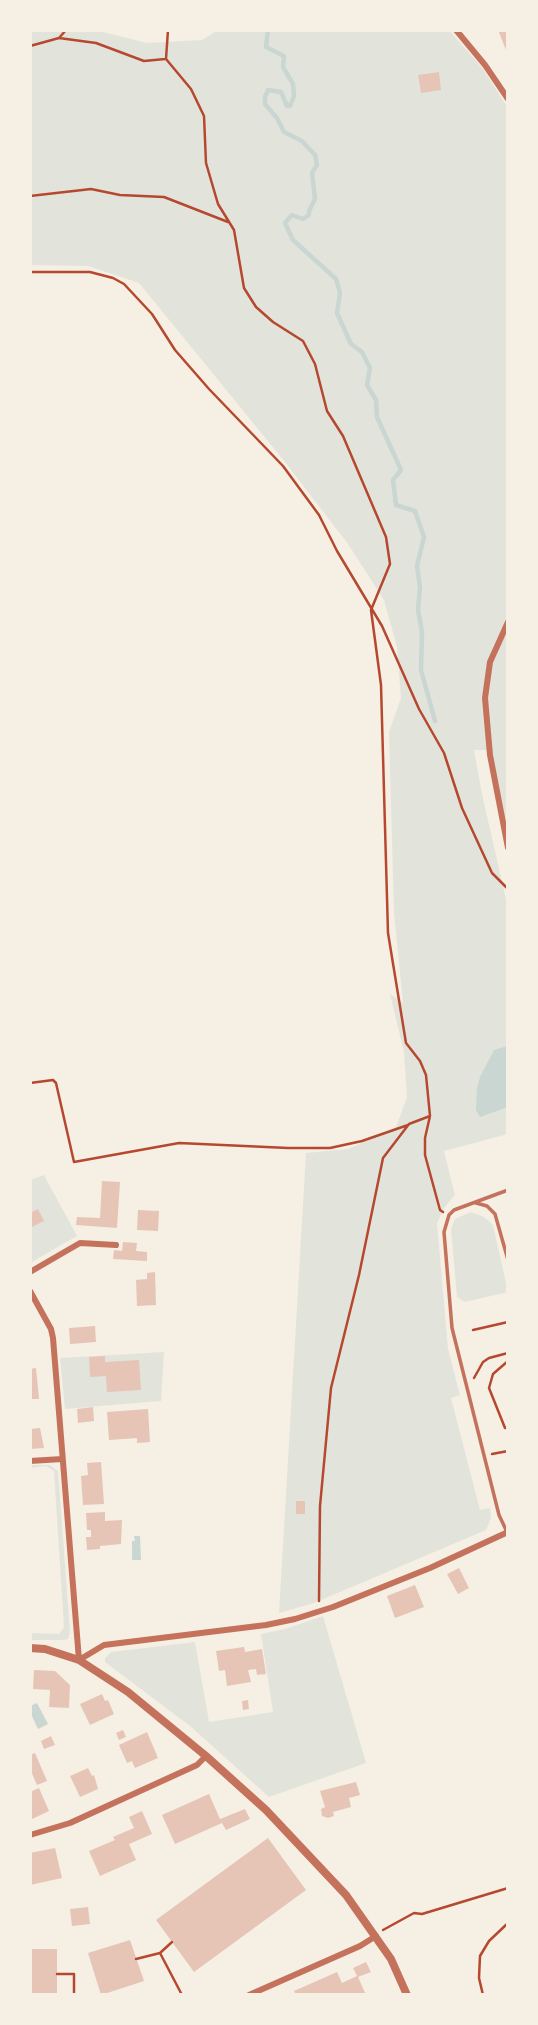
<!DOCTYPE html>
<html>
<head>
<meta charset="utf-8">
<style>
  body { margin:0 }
  #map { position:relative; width:538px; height:2025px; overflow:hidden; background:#f6efe4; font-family:Cabin,sans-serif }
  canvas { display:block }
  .frame { position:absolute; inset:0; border:32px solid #f6efe4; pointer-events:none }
</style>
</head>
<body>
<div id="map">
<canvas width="538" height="2025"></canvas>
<div class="frame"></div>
</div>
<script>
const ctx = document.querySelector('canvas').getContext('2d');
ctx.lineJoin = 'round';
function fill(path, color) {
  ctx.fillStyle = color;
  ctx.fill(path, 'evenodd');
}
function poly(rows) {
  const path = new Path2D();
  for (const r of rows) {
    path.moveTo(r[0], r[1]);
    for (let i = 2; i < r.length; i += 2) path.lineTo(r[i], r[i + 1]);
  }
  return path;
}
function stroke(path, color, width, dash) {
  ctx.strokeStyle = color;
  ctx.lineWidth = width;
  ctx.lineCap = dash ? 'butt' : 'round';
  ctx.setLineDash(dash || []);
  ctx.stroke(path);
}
fill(poly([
  [30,30,101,30,103,32,147,43,202,40,218,30,449,30,483,69,508,108,508,829,491,750,474,750,482,794,508,908,508,1134,444,1151,455,1195,444,1208,437,1223,448,1349,460,1395,451,1398,480,1510,490,1508,491,1518,486,1530,314,1603,279,1613,306,1153,348,1149,385,1133,396,1127,407,1097,404,1052,390,994,403,1003,394,913,389,732,401,698,397,647,384,600,348,544,285,462,139,283,88,266,30,265],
  [44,1175,77,1236,30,1263,30,1180],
  [471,1212,484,1217,493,1225,508,1292,465,1302,457,1297,451,1229,455,1219],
  [164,1352,161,1401,65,1409,60,1358],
  [30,1465,50,1465,58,1471,70,1632,68,1639,63,1640,30,1640,30,1633,59,1634,64,1627,54,1471,46,1466,30,1468],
  [323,1616,366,1763,269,1797,190,1726,105,1662,105,1658,111,1652,195,1642,209,1722,273,1712,261,1634,285,1629]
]), '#e2e4dc');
fill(poly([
  [508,1046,508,1107,480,1117,476,1110,477,1088,480,1077,494,1050],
  [134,1536,140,1536,141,1560,132,1560,132,1541,135,1541],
  [37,1703,48,1724,38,1729,30,1712,30,1706]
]), '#c9d6d2');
stroke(poly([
  [268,30,266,47,284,56,283,67,293,84,294,96,290,106,287,106,281,92,268,90,265,97,265,104,277,118,284,132,302,141,315,155,317,165,312,173,315,199,309,211,309,215,303,219,292,215,285,223,293,240,336,279,340,293,337,313,351,344,362,352,370,368,367,385,376,400,377,417,401,470,393,480,396,505,415,511,424,537,417,566,420,587,418,610,422,632,421,670,435,721]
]), '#c9d6d2', 4.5);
fill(poly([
  [498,30,508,30,508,49,506,50],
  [439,72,441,90,421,93,418,75],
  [102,1181,120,1182,117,1228,76,1225,77,1217,100,1218],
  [38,1209,44,1221,32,1227,30,1213],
  [138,1210,159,1211,158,1231,137,1230],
  [123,1242,137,1243,136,1251,147,1252,147,1261,113,1259,114,1250,122,1251],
  [155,1272,156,1305,137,1306,136,1280,147,1279,147,1273],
  [95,1326,96,1342,70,1344,69,1328],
  [105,1356,105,1362,139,1360,141,1390,107,1392,106,1376,90,1377,89,1357],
  [36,1368,39,1399,30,1399,30,1369],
  [93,1407,94,1421,78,1423,77,1409],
  [148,1409,150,1442,137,1443,137,1438,109,1440,107,1412],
  [40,1428,44,1448,30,1449,30,1429],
  [101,1462,104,1504,83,1505,81,1476,88,1475,87,1463],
  [296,1501,305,1501,305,1514,296,1514],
  [105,1512,105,1521,122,1520,121,1544,100,1546,100,1549,87,1550,86,1537,91,1537,91,1530,87,1530,86,1513],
  [459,1568,469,1588,458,1594,447,1574],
  [415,1585,424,1607,395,1618,387,1596],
  [244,1647,245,1652,262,1649,266,1674,257,1675,256,1669,248,1670,251,1682,227,1686,225,1670,219,1671,216,1651],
  [34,1670,55,1671,70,1685,69,1708,49,1707,50,1690,33,1689],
  [102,1694,105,1701,108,1700,114,1714,90,1725,80,1704],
  [248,1700,249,1709,243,1710,242,1701],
  [123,1730,126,1737,119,1740,116,1733],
  [147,1732,158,1758,135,1768,132,1761,127,1763,119,1745],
  [51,1736,55,1745,44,1749,41,1741],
  [35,1753,47,1781,37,1785,30,1769,30,1755],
  [88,1768,92,1776,94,1775,98,1789,80,1797,70,1776],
  [356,1782,360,1795,349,1798,351,1807,333,1812,334,1816,328,1818,322,1816,321,1809,325,1807,320,1791],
  [39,1788,49,1811,30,1820,30,1792],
  [209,1794,220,1819,245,1809,250,1819,226,1830,222,1823,175,1844,162,1815],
  [142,1811,152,1834,129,1844,136,1860,100,1876,89,1851,115,1840,113,1837,134,1828,129,1817],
  [268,1838,306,1890,194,1972,156,1920],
  [55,1848,62,1878,30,1885,30,1853],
  [88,1907,90,1924,72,1926,70,1909],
  [130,1940,144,1981,101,1995,88,1953],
  [30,1949,57,1949,57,1995,30,1995],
  [366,1962,371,1972,358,1977,366,1995,296,1995,294,1991,337,1972,342,1983,357,1976,353,1968]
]), '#e6c5b7');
stroke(poly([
  [168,30,166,59,191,89,204,116,206,163,218,204,234,230,244,288,256,307,273,322,303,341,315,364,327,411,343,436,386,537,390,564,371,610,381,685,388,933,406,1043,420,1061,426,1075,430,1116,425,1138,425,1155,440,1210,443,1212],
  [59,38,66,30],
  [30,46,59,38,96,43,144,61,165,59],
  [30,196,91,189,120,195,164,197,228,222],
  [30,272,90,272,113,278,124,284,152,314,175,350,209,389,283,466,319,515,337,551,382,626,419,709,444,753,462,808,492,873,508,889],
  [30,1083,53,1080,56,1083,74,1162,179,1143,288,1148,330,1148,362,1141,408,1125],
  [473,1330,508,1322],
  [508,1361,493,1374,489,1388,505,1428,508,1427],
  [474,1378,483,1362,489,1358,508,1353],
  [508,1385,508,1402],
  [492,1454,508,1451],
  [319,1601,320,1506,331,1388,359,1275,383,1158,409,1124,430,1116],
  [383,1930,414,1913,422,1914,508,1888],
  [160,1953,172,1942],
  [136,1959,160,1953,182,1995],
  [57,1974,74,1974,74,1995],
  [483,1995,479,1978,480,1956,489,1941,508,1923]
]), '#b5482f', 2.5);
stroke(poly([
  [476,1203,487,1206,495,1214,508,1260],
  [507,1532,499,1515,452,1328,444,1232,449,1215,454,1210,508,1190]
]), '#c5725c', 3.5);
stroke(poly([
  [456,30,485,65,508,99],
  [508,622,490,662,485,698,490,755,508,848],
  [30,1272,80,1243,116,1245],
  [30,1291,51,1329,53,1338,79,1660,104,1645,266,1625,295,1619,333,1607,430,1568,508,1532],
  [30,1461,62,1459],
  [30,1835,70,1823,197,1765,206,1756],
  [249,1995,360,1946,376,1936]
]), '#c5725c', 6);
stroke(poly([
  [30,1648,45,1649,79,1660,128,1692,206,1756,266,1810,346,1895,391,1959,407,1995]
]), '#c5725c', 8);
</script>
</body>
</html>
